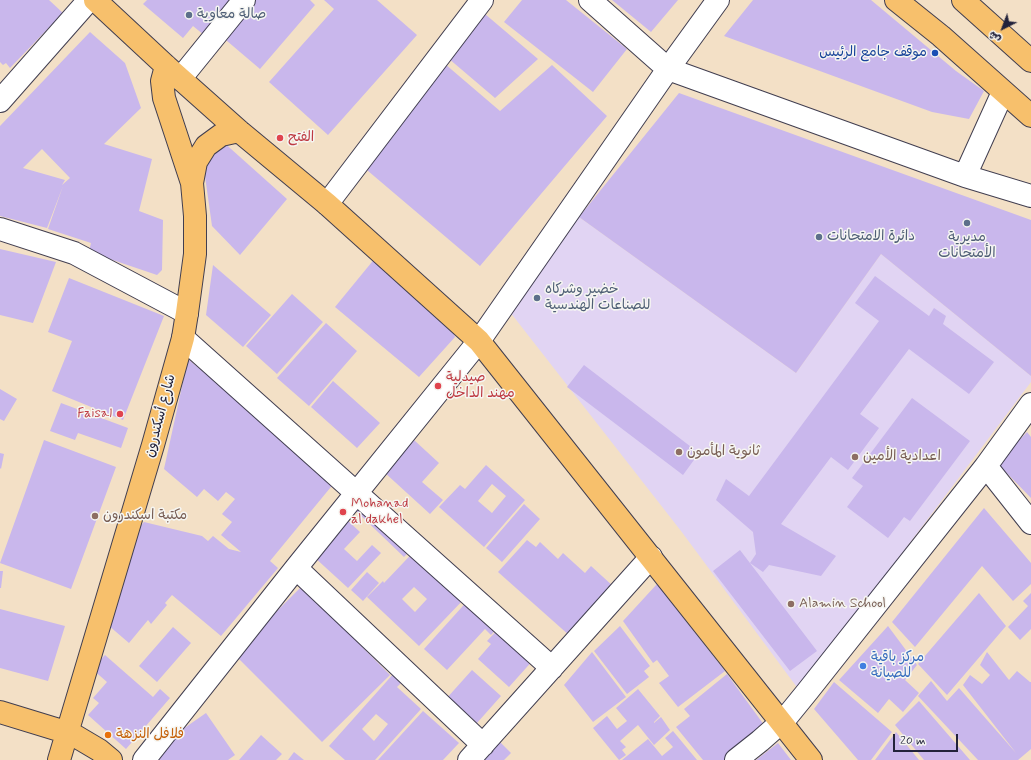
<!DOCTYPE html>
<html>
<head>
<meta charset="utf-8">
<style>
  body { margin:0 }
  #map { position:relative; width:1031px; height:760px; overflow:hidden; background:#f3e0c6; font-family:Mynerve,"Playpen Sans Arabic",sans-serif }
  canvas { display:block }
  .north { position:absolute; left:983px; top:8px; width:40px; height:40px; -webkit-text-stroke:3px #f6f6f2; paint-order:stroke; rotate:222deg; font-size:11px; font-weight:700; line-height:16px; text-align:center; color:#22223b }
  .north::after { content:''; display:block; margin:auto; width:14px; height:18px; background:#22223b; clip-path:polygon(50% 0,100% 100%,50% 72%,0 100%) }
  .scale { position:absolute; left:893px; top:734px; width:65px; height:18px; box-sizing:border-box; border:2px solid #22223b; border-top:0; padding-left:5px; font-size:12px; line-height:14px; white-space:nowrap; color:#22223b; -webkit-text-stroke:3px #f6f6f2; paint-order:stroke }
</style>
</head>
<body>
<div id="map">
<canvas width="1031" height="760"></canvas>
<div class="north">ش</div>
<div class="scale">20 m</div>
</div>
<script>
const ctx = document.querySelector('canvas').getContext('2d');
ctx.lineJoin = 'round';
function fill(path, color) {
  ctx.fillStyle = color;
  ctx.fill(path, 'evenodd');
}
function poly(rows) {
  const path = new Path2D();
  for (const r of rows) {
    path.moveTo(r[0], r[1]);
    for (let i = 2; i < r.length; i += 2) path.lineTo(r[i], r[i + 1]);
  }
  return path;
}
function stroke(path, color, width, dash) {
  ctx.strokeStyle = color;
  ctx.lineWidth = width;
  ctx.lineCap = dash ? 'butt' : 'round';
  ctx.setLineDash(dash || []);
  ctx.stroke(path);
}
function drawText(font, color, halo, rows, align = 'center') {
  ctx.font = font + ' Mynerve,"Playpen Sans Arabic",sans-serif';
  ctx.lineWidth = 3;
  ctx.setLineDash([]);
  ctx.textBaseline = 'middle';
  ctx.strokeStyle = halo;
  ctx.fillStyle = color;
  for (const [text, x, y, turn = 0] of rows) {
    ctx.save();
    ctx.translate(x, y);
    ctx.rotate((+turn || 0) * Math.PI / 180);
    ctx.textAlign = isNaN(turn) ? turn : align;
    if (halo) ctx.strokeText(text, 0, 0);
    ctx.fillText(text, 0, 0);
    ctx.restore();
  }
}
fill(poly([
  [579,217,796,373,881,254,1031,376,1031,382,799,690,681,531,510,312]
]), '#e1d4f3');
fill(poly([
  [0,0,49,0,63,13,10,68,6,63,3,65,0,62],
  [147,0,234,0,204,35,193,26,183,38,143,4],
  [251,0,310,0,315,5,260,69,220,35],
  [324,0,377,0,417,35,328,135,269,82,334,9],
  [522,0,566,0,627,49,593,92,504,22],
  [612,0,678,0,651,32],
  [753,0,871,0,956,71,984,91,969,119,932,112,724,36],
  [485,14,538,59,495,98,448,58],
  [90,32,125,63,141,108,104,144,152,159,139,211,163,220,162,270,157,275,89,252,91,243,48,229,63,186,47,228,0,216,0,126],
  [42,149,70,178,62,185,65,180,23,168],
  [445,64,500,111,552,65,607,116,480,266,361,165],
  [679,93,1031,220,1031,376,881,254,796,373,579,217],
  [221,140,287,199,240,255,212,226,203,162],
  [0,249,56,262,33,323,0,315],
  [376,257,450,325,455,337,419,377,335,307],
  [213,265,271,315,243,347,206,315],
  [875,276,929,316,934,308,946,316,943,324,994,362,969,394,909,349,860,414,879,428,848,470,831,457,781,524,836,556,821,576,769,565,763,572,750,563,756,554,753,532,716,500,726,479,749,496,879,321,855,303],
  [69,278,164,316,123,420,52,391,72,341,48,332],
  [292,294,323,322,277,374,246,346],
  [326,323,357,351,309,406,277,378],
  [188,359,335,482,270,561,278,568,221,636,172,595,165,603,167,605,151,624,148,620,129,643,108,625,131,537,144,522,202,536,208,541,213,536,229,549,241,552,221,535,232,522,222,514,235,499,226,492,218,501,204,489,197,497,164,469],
  [584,365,699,453,683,475,567,387],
  [333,381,380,423,357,448,311,407],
  [0,389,17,399,4,421,0,419],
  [912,398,970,441,910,521,904,517,888,538,847,507,863,486,852,478],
  [61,403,128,428,121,448,78,433,75,440,50,431],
  [1027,432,1031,437,1031,498,997,463],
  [44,440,116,467,71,589,0,563],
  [414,440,439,463,422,482,443,500,430,514,384,472],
  [0,453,4,454,1,469,0,468],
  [486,465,525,500,484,547,439,507,460,485,465,489],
  [492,484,506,496,492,513,478,501],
  [371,491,421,539,404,557,354,509],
  [524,504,540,519,502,562,486,548],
  [984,508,1031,563,1031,584,1013,601,982,566,915,647,892,622],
  [346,519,360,532,344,549,357,561,372,545,381,553,348,588,313,556],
  [527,540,536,547,540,542,558,559,563,553,585,573,591,566,614,587,570,636,498,572],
  [423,542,466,597,419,646,367,597,383,581,384,583],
  [414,587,427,599,415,612,402,599],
  [740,550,817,651,790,671,713,571],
  [0,571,3,571,1,588,0,588],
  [367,572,379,583,363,601,351,590],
  [657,584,725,671,678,707,659,683,669,676,657,660,653,663,623,621],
  [302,586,390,675,322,742,234,654],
  [979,593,1006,626,947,695,918,664],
  [1031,593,1031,629,1020,640,1008,627,1028,606,1023,601],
  [471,597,501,624,491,635,485,629,447,670,424,649],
  [0,609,65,626,48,681,0,668],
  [502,625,535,658,509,687,478,659,491,644,487,641],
  [620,626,650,666,644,671,649,677,627,694,594,651],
  [888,626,917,665,905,680,919,693,903,712,889,699,878,713,839,680],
  [173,627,191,643,157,682,139,666],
  [592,652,626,697,593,722,564,685],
  [987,652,1009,680,1017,671,1030,682,1031,682,1031,749,1018,760,978,760,918,696,931,681,947,701,959,688,1016,753,963,685,970,675,982,684,990,675,980,665],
  [105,655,153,697,160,689,170,698,126,749,88,715,99,703,93,698,107,682,92,669],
  [472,670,501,696,477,723,457,705,455,707,446,699],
  [395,672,404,680,397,687,421,709,375,760,345,760,329,746],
  [376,714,388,724,374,741,362,729],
  [727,674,767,729,727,760,703,760,676,727,690,716,684,709],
  [834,682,892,732,871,760,858,760,814,709],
  [638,689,660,716,654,722,654,723,661,717,670,730,654,745,638,725,620,741,626,747,622,750,626,755,619,760,593,728,607,716,617,729,627,721,616,708],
  [919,701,970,760,924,760,895,725],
  [423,711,459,743,443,760,378,760],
  [206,713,235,755,228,760,151,760,147,754],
  [485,727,511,753,504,760,480,760],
  [673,731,697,760,622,760,648,739,662,756,673,747,665,738],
  [896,732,919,760,875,760],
  [261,735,282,754,276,760,239,760],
  [778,743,791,760,756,760],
  [294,752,304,760,288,760]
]), '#c9b7ec');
const minor = poly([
  [590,0,668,69,965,176,1031,196],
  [180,79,244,0],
  [0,101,89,0],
  [965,176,1003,92],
  [327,204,482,0],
  [0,229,74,253,187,313],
  [183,338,552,668],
  [986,466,1031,523],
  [296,568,483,745],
  [144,760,296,568,479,341,668,69,718,0],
  [469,760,651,557],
  [736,760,760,741,785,719,807,692,986,466,1031,404]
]);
const major = poly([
  [95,0,166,66,239,131,327,204,479,341,811,760],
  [896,0,941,36,1031,116],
  [963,0,1031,61],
  [192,183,196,162,206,146,221,135,239,131],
  [0,712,72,734,99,750,111,760],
  [59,760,153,445,183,338,187,313,195,254,195,216,192,183,164,98,162,81,166,66]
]);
stroke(minor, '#413e50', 24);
stroke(major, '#413e50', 24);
stroke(minor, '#fff', 22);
stroke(major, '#f7c06c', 22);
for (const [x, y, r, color] of [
  [189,15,4,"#5c6f8a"],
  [935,53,4,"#1a4fb4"],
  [280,138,4,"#e0444e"],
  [967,223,4,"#5c6f8a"],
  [819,237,4,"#5c6f8a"],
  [537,298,4,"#5c6f8a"],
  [438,386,4,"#e0444e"],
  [120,414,4,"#e0444e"],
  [679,452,4,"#8d6e63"],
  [855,457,4,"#8d6e63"],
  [343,512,4,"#e0444e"],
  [95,516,4,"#8d6e63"],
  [791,604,4,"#8d6e63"],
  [863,666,4,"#3f7fe0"],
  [108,735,4,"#e8710a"]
]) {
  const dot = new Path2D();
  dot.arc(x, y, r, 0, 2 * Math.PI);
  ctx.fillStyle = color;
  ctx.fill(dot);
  stroke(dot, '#f6f6f2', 1.5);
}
drawText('14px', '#4e5e75', '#f6f6f2', [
  ["صالة معاوية",197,15],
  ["دائرة الامتحانات",827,237],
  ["مديرية",967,238,"center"],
  ["الأمتحانات",967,254,"center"],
  ["خضير وشركاه",545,290],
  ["للصناعات الهندسية",545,306]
], 'left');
drawText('14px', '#164399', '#f6f6f2', [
  ["موقف جامع الرئيس",927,53]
], 'right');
drawText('14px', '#be3a42', '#f6f6f2', [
  ["الفتح",288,138],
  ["صيدلية",446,378],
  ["مهند الداخل",446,394],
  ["Faisal",112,414,"right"],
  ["Mohanad",351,504],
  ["al dakhel",351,520]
], 'left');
drawText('14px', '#22223b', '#f6f6f2', [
  ["شارع أسكندرون",161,416,-75]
]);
drawText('14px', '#785e54', '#f6f6f2', [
  ["ثانوية المأمون",687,452],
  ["اعدادية الأمين",863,457],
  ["مكتبة اسكندرون",103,516],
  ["Alamin School",799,604]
], 'left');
drawText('14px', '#366cbe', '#f6f6f2', [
  ["مركز باقية",871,658],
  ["للصيانة",871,674]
], 'left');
drawText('14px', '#c56008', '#f6f6f2', [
  ["فلافل النزهة",116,735]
], 'left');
</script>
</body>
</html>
